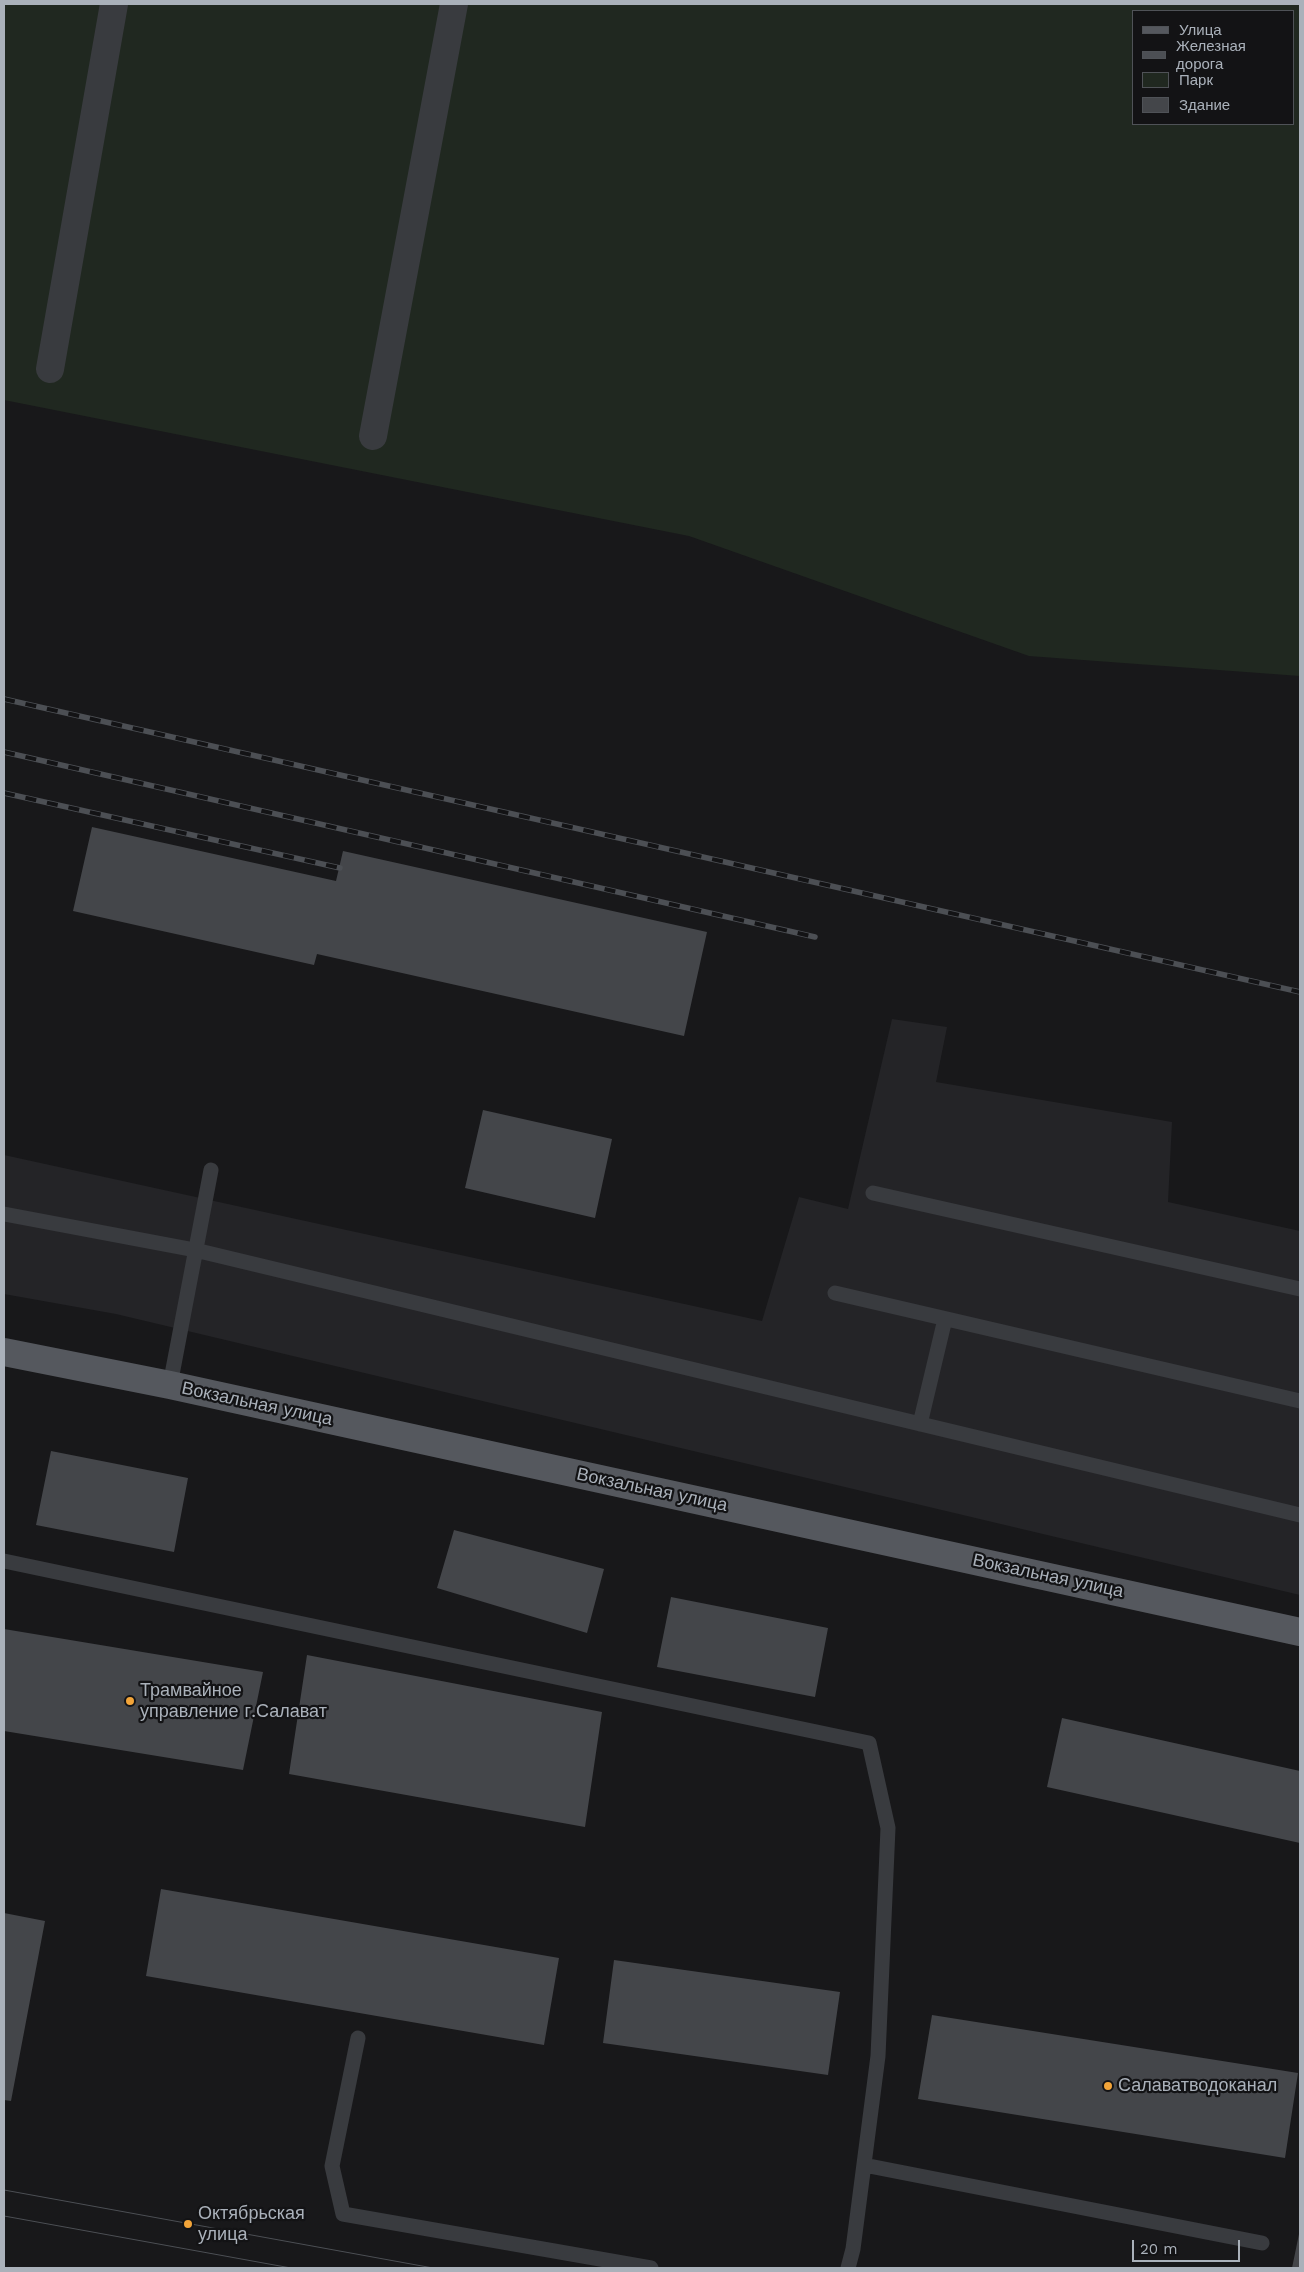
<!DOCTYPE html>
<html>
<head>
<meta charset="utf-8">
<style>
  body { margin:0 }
  #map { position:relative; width:1304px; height:2272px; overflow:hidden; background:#18181a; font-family:"Work Sans",sans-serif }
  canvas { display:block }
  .frame { position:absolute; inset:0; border:5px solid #aab1ba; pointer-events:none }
  .legend { position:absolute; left:1132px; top:10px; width:162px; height:115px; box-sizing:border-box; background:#131315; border:1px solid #4f5257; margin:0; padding:6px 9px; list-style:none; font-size:15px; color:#aab1ba }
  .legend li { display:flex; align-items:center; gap:10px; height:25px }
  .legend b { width:25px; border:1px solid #4f5257 }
  .scale { position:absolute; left:1132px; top:2240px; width:108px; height:22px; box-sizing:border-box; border:2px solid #aab1ba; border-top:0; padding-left:6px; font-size:15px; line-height:18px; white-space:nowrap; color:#aab1ba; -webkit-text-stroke:4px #131315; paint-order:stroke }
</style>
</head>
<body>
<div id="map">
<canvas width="1304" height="2272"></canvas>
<div class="frame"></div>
<ul class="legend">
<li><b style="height:6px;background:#55585e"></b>Улица</li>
<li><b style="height:6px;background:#4c4f54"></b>Железная дорога</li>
<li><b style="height:14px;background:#202820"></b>Парк</li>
<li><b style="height:14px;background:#44464a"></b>Здание</li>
</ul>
<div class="scale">20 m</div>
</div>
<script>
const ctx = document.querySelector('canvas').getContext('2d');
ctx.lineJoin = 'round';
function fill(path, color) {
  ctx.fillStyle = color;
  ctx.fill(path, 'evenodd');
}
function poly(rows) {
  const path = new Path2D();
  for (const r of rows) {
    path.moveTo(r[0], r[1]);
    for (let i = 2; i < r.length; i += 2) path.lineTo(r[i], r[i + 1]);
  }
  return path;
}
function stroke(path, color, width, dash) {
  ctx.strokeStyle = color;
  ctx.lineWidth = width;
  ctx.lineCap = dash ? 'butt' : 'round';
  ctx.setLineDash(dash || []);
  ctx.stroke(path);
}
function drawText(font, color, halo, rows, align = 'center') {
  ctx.font = font + ' "Work Sans",sans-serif';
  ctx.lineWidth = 4.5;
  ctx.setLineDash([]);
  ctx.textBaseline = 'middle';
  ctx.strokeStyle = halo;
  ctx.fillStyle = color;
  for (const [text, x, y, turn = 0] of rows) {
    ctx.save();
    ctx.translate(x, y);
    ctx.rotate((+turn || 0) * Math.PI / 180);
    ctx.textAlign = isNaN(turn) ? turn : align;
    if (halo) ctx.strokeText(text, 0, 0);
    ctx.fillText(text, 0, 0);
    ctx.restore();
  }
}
fill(poly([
  [892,1019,947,1027,936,1082,1172,1122,1168,1202,1300,1231,1300,1595,116,1314,4,1294,4,1155,762,1321,799,1197,848,1209]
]), '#242427');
fill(poly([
  [4,4,1300,4,1300,676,1029,656,689,536,4,400],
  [1133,11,1293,11,1293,124,1133,124]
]), '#202820');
fill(poly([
  [92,827,336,881,343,851,707,932,684,1036,317,954,314,965,73,911],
  [483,1110,612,1139,595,1218,465,1188],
  [51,1451,188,1478,174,1552,36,1525],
  [454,1530,604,1569,587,1633,437,1588],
  [671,1597,828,1628,815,1697,657,1667],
  [4,1629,263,1672,243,1770,4,1731],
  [307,1655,602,1712,585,1827,289,1774],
  [1062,1718,1300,1771,1300,1843,1047,1787],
  [161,1889,559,1958,544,2045,146,1976],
  [4,1913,45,1921,11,2101,4,2100],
  [614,1960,840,1992,828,2075,603,2043],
  [932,2015,1298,2073,1285,2158,918,2099],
  [1299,2234,1300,2268,1292,2268]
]), '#44464a');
stroke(poly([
  [873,1193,1300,1289],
  [4,1214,195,1250,1300,1515],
  [835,1293,1300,1401],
  [170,1385,211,1170],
  [920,1424,945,1319],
  [4,1561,869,1743,888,1828,878,2056,853,2249,848,2268],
  [358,2038,332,2166,343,2214,651,2268],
  [864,2165,1262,2243]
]), '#393b3f', 15);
stroke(poly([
  [50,369,114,4],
  [373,436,454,4]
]), '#393b3f', 28);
stroke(poly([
  [4,1352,170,1385,1300,1632]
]), '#55585e', 28);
stroke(poly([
  [4,2190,433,2268],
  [4,2216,291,2268]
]), '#4c4f54', 1);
const rail = poly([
  [4,699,1300,992],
  [4,752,815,937],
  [4,793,340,868]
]);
stroke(rail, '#4c4f54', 5.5);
stroke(rail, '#131315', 4, [11]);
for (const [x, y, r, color] of [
  [130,1701,5,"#f2a439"],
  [1108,2086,5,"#f2a439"],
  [188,2224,5,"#f2a439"]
]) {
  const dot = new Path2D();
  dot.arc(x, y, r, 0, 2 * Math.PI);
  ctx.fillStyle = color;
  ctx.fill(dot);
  stroke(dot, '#131315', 2);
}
drawText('18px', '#aab1ba', '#131315', [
  ["Вокзальная улица",257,1404,12],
  ["Вокзальная улица",652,1490,12],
  ["Вокзальная улица",1048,1576,12]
]);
drawText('18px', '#aab1ba', '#131315', [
  ["Трамвайное",140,1691],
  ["управление г.Салават",140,1712],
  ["Салаватводоканал",1118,2086],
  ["Октябрьская",198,2214],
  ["улица",198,2235]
], 'left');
</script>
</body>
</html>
